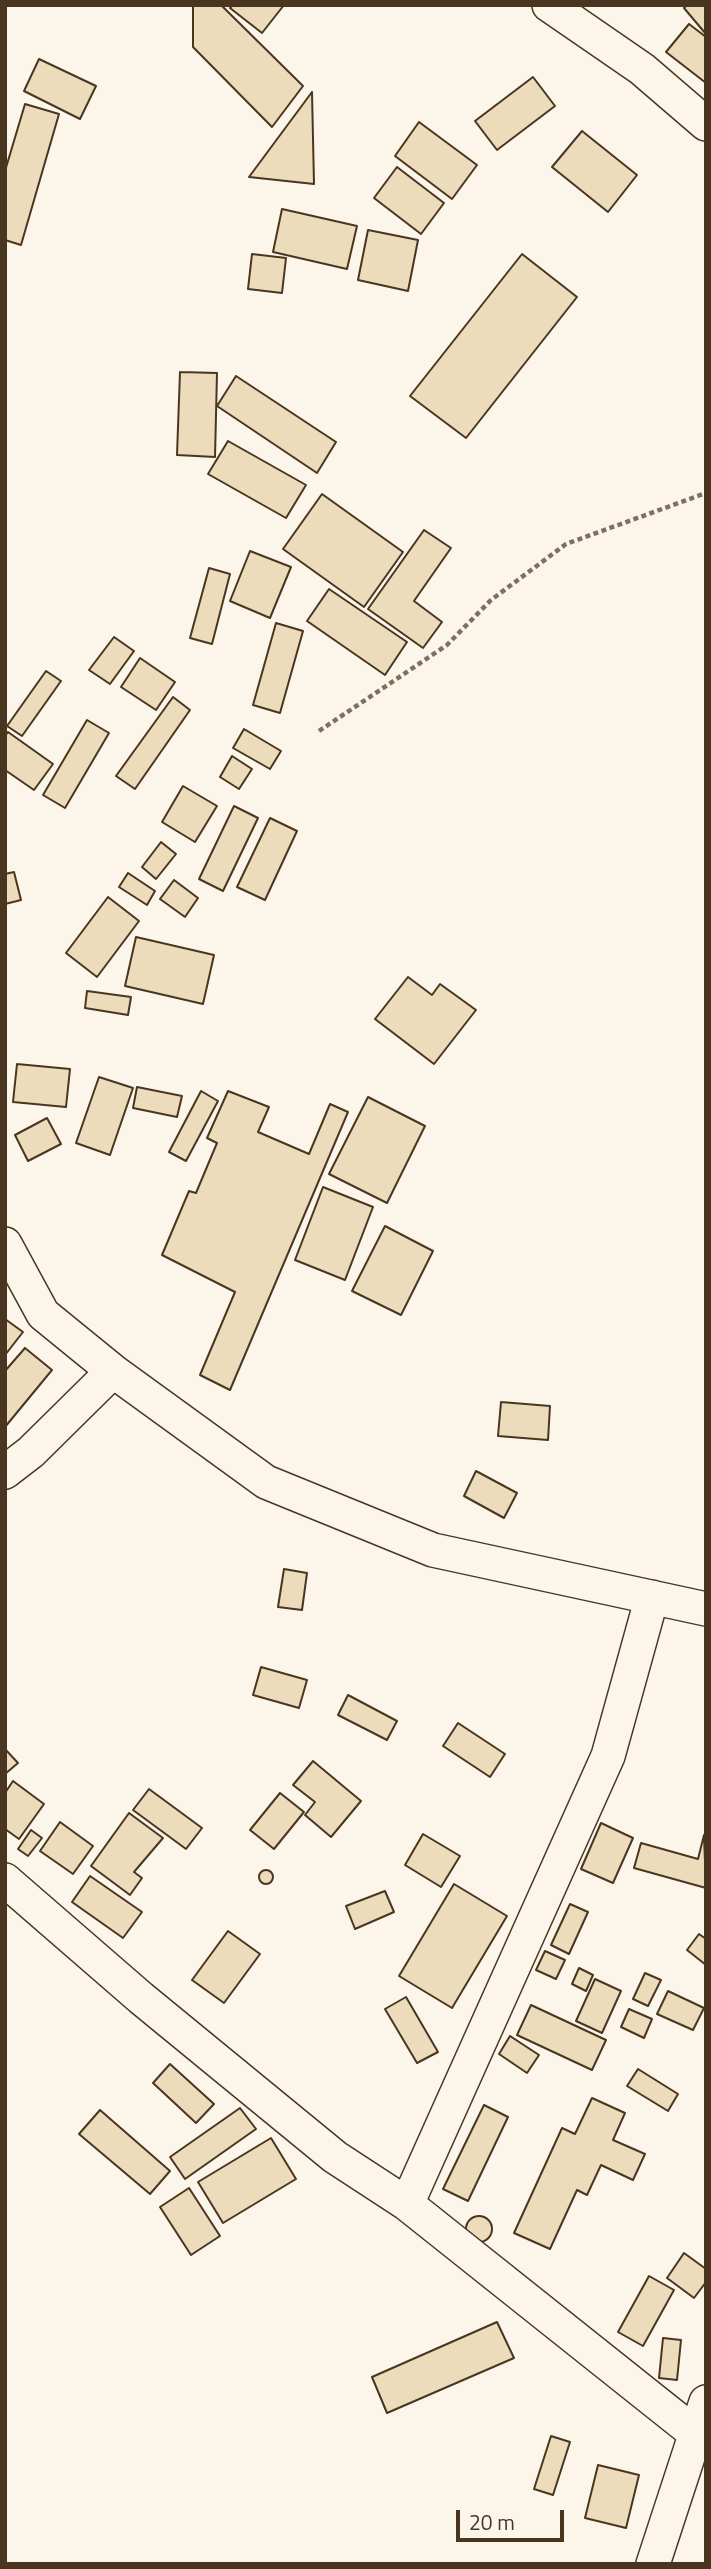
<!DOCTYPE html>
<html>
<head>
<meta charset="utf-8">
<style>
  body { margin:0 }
  #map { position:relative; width:711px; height:2569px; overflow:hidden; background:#fbf6e9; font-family:"Titillium Web",sans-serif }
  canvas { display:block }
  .frame { position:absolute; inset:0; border:7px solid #4a3520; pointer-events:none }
  .scale { position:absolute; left:456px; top:2510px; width:108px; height:32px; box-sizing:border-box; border:4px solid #4a3520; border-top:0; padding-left:9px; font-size:21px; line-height:24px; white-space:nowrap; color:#4a3520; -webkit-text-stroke:5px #fbf6e9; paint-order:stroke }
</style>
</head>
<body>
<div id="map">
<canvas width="711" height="2569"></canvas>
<div class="frame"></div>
<div class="scale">20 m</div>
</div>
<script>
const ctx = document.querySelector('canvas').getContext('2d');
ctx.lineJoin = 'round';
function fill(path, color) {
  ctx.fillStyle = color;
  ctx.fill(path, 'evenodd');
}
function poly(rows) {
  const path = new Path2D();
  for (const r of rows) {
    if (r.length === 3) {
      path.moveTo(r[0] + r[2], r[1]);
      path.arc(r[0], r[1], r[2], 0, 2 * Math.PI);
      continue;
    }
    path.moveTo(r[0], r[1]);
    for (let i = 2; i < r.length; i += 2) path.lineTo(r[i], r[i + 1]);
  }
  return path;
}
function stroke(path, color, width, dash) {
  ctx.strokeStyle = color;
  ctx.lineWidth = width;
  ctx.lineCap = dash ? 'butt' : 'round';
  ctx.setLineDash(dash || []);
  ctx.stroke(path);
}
const building = poly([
  [193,5,221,5,303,86,272,127,193,47,193,5],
  [233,5,284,5,262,33,230,8,233,5],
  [687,5,706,5,705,33,684,8,687,5],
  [689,24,706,37,706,83,666,52,689,24],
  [39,59,96,86,80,119,24,91,39,59],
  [533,77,555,106,497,150,475,121,533,77],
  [312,92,314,184,249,177,312,92],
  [25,104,59,114,21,245,5,240,5,171,25,104],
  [419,122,477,165,452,199,395,156,419,122],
  [582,131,637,175,608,212,552,167,582,131],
  [397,167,444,203,421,234,374,198,397,167],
  [282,209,357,226,347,269,273,252,282,209],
  [368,230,418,240,408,291,358,280,368,230],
  [252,254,286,258,282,293,248,289,252,254],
  [522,254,577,297,466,438,410,396,522,254],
  [180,372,217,373,215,457,177,455,180,372],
  [236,376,336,442,317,473,217,406,236,376],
  [228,441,306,485,286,518,208,474,228,441],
  [322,494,403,552,364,607,283,549,322,494],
  [424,530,451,548,414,601,442,622,423,648,368,609,424,530],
  [250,551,291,567,270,618,230,601,250,551],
  [209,568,230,574,212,644,190,638,209,568],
  [329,589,407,642,385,675,307,621,329,589],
  [276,623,303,631,280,713,253,705,276,623],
  [114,637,134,651,110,684,89,670,114,637],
  [140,658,175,682,156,710,121,687,140,658],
  [46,671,61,681,22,736,7,726,46,671],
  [173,697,190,710,135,789,116,776,173,697],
  [87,720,109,733,65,808,43,795,87,720],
  [244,729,281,751,270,769,233,748,244,729],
  [8,732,53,764,34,790,5,770,5,736,8,732],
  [232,756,252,769,239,789,220,777,232,756],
  [183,786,217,806,195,842,162,822,183,786],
  [234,806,258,818,223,891,199,879,234,806],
  [270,818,297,831,265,900,237,887,270,818],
  [161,842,176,854,156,879,142,867,161,842],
  [14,872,21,900,5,904,5,874,14,872],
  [128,873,155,891,147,905,119,887,128,873],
  [174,880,198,898,185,917,160,899,174,880],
  [108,897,139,921,97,977,66,953,108,897],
  [136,937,214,955,203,1004,125,986,136,937],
  [408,977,432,995,440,984,476,1010,434,1064,375,1019,408,977],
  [87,991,131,997,128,1015,85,1008,87,991],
  [17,1064,70,1069,66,1107,13,1102,17,1064],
  [99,1077,133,1088,110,1155,76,1143,99,1077],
  [137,1087,182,1096,177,1117,133,1108,137,1087],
  [201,1091,218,1101,186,1161,169,1152,201,1091],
  [228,1091,269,1107,258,1132,309,1154,330,1104,348,1112,230,1390,200,1375,235,1292,162,1255,189,1191,196,1193,217,1143,207,1138,228,1091],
  [368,1097,425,1126,387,1203,329,1174,368,1097],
  [47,1118,61,1144,28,1161,15,1135,47,1118],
  [323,1187,373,1207,345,1280,295,1260,323,1187],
  [385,1226,433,1251,401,1315,352,1291,385,1226],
  [5,1319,23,1332,5,1355,5,1319],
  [25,1348,52,1370,5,1427,5,1371,25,1348],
  [501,1402,550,1406,548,1440,498,1436,501,1402],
  [476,1471,517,1493,504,1518,464,1496,476,1471],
  [284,1569,307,1573,302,1610,278,1607,284,1569],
  [261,1667,307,1680,299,1708,253,1695,261,1667],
  [348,1695,397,1721,387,1740,338,1715,348,1695],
  [458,1723,505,1754,490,1777,443,1746,458,1723],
  [5,1749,18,1763,5,1774,5,1749],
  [313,1761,361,1801,331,1837,305,1815,315,1802,293,1785,313,1761],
  [13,1781,44,1804,19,1839,5,1829,5,1793,13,1781],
  [149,1789,202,1828,186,1849,133,1810,149,1789],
  [280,1793,304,1812,274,1849,250,1830,280,1793],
  [129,1813,163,1838,134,1872,142,1878,130,1895,91,1866,129,1813],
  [60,1822,93,1846,73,1874,40,1851,60,1822],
  [601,1823,633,1838,613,1883,581,1869,601,1823],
  [31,1830,42,1838,28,1856,18,1849,31,1830],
  [423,1834,460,1856,441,1887,405,1865,423,1834],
  [704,1835,706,1888,634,1868,641,1843,698,1859,704,1835],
  [266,1877,7],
  [90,1876,142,1912,123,1938,72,1902,90,1876],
  [454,1884,507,1916,452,2008,399,1976,454,1884],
  [385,1891,394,1912,355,1929,346,1906,385,1891],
  [570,1904,588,1912,569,1954,551,1945,570,1904],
  [228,1931,260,1954,224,2003,192,1980,228,1931],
  [699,1934,706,1939,706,1965,687,1950,699,1934],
  [545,1951,565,1960,556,1979,536,1970,545,1951],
  [579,1968,593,1975,586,1991,572,1984,579,1968],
  [645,1973,661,1980,648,2006,633,1999,645,1973],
  [595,1979,621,1991,602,2033,576,2021,595,1979],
  [668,1991,704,2008,693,2030,657,2014,668,1991],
  [406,1997,438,2052,417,2063,385,2009,406,1997],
  [531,2005,606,2040,592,2070,517,2035,531,2005],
  [629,2009,652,2019,644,2038,621,2027,629,2009],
  [510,2036,539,2055,527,2073,499,2054,510,2036],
  [170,2064,214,2104,196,2123,153,2083,170,2064],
  [638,2069,678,2094,668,2111,627,2086,638,2069],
  [592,2098,625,2113,613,2140,645,2154,633,2180,601,2165,587,2195,577,2190,550,2249,514,2233,562,2128,575,2134,592,2098],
  [484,2105,508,2117,468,2201,443,2189,484,2105],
  [240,2108,256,2129,185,2179,170,2157,240,2108],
  [100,2110,170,2171,150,2194,79,2134,100,2110],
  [271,2138,296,2179,223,2223,198,2182,271,2138],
  [189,2188,220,2236,191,2255,160,2207,189,2188],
  [479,2229,13],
  [684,2253,706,2269,706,2282,694,2298,667,2278,684,2253],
  [649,2276,674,2290,643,2346,618,2332,649,2276],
  [497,2322,514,2358,387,2413,372,2377,497,2322],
  [663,2338,681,2340,677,2380,659,2378,663,2338],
  [551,2436,570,2442,553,2495,534,2489,551,2436],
  [598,2465,639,2475,626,2528,585,2518,598,2465]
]);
fill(building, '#ecdcbc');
stroke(building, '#4a3520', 2);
const street = poly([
  [549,5,642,69,706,124],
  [5,1244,43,1314,113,1371,266,1482,433,1550,706,1609],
  [5,1472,31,1452,113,1371],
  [5,1880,141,1998,335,2157,407,2204,706,2442],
  [407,2204,608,1756,652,1597],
  [653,2564,706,2402]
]);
stroke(street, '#4a3520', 36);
stroke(poly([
  [319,731,447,645,491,600,566,544,706,493]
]), '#7f6f5c', 4.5, [5, 3.5]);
stroke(street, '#fbf6e9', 33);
</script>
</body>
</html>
